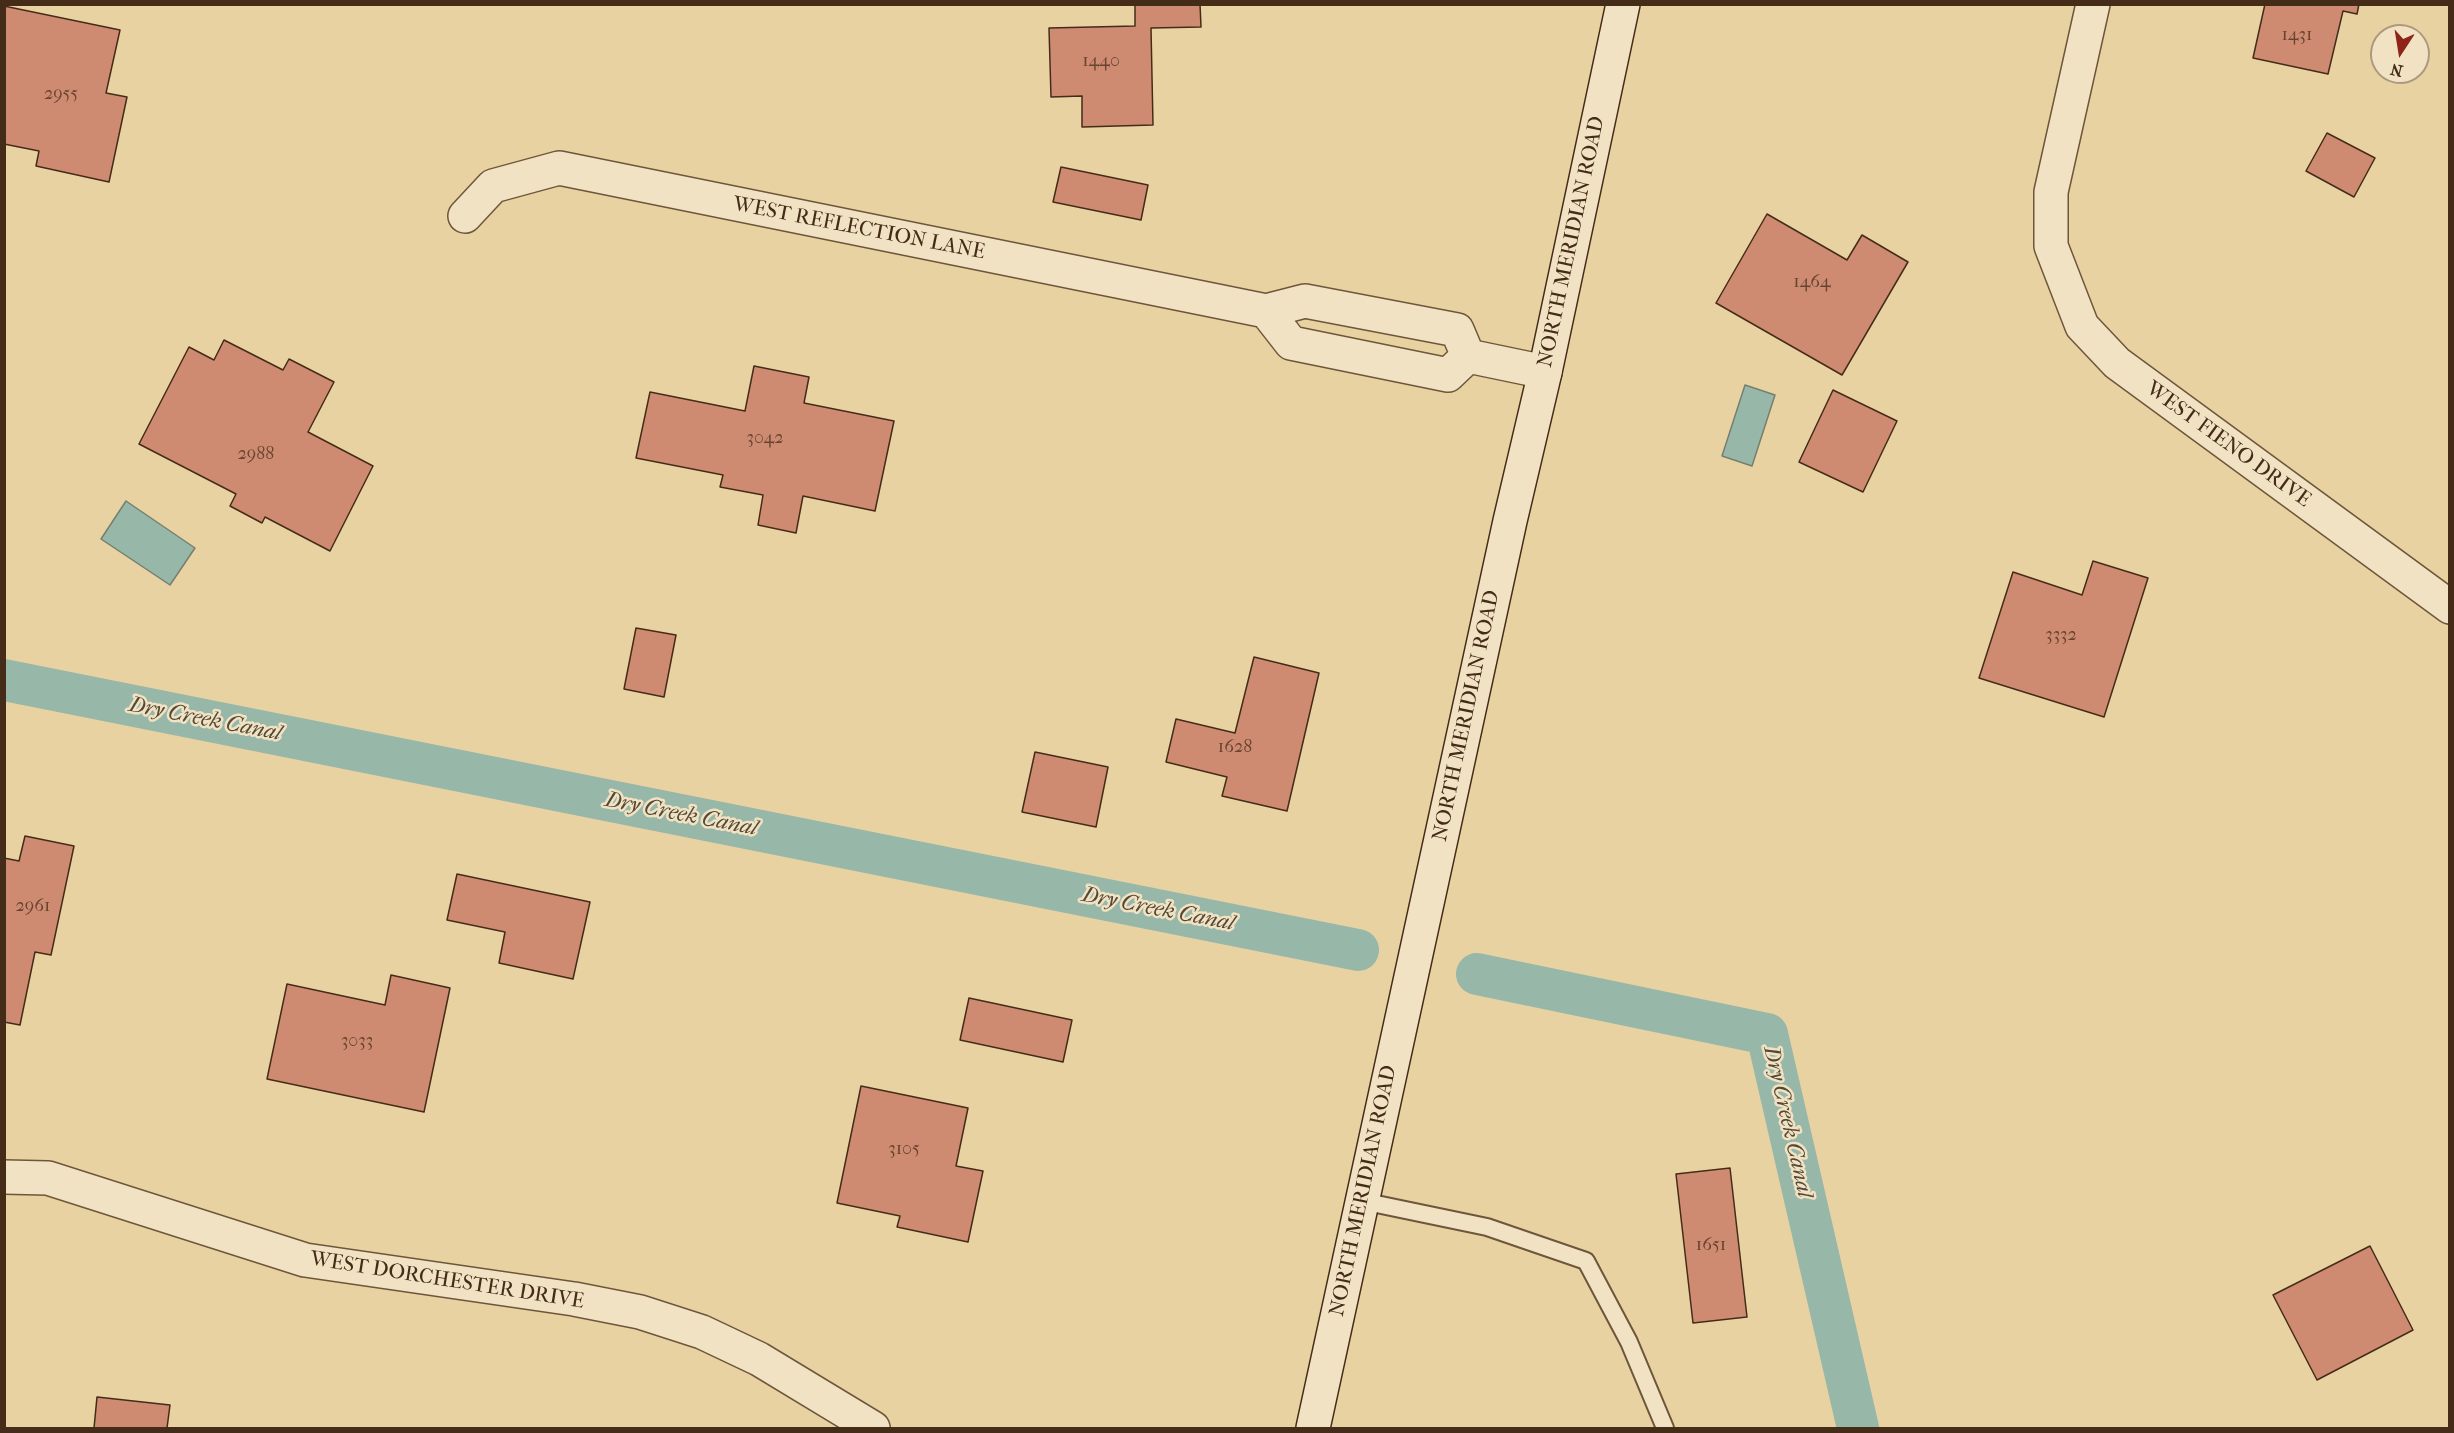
<!DOCTYPE html>
<html>
<head>
<meta charset="utf-8">
<style>
  body { margin:0 }
  #map { position:relative; width:2454px; height:1433px; overflow:hidden; background:#e8d2a2; font-family:"IM FELL French Canon",serif }
  canvas { display:block }
  .frame { position:absolute; inset:0; border:6px solid #452c19; pointer-events:none }
  .north { position:absolute; left:2370px; top:24px; width:60px; height:60px; box-sizing:border-box; background:#f0e2c3; border:2px solid #ac997f; border-radius:50%; rotate:192deg; font-size:16px; font-weight:700; line-height:24px; text-align:center; color:#452c19 }
  .north::after { content:''; display:block; margin:auto; width:21px; height:27px; background:#8f2418; clip-path:polygon(50% 0,100% 100%,50% 72%,0 100%) }
</style>
</head>
<body>
<div id="map">
<canvas width="2454" height="1433"></canvas>
<div class="frame"></div>
<div class="north">N</div>
</div>
<script>
const ctx = document.querySelector('canvas').getContext('2d');
ctx.lineJoin = 'round';
function fill(path, color) {
  ctx.fillStyle = color;
  ctx.fill(path, 'evenodd');
}
function poly(rows) {
  const path = new Path2D();
  for (const r of rows) {
    path.moveTo(r[0], r[1]);
    for (let i = 2; i < r.length; i += 2) path.lineTo(r[i], r[i + 1]);
  }
  return path;
}
function stroke(path, color, width, dash) {
  ctx.strokeStyle = color;
  ctx.lineWidth = width;
  ctx.lineCap = dash ? 'butt' : 'round';
  ctx.setLineDash(dash || []);
  ctx.stroke(path);
}
function drawText(font, color, halo, rows, align = 'center') {
  ctx.font = font + ' "IM FELL French Canon",serif';
  ctx.lineWidth = 5;
  ctx.setLineDash([]);
  ctx.textBaseline = 'middle';
  ctx.strokeStyle = halo;
  ctx.fillStyle = color;
  for (const [text, x, y, turn = 0] of rows) {
    ctx.save();
    ctx.translate(x, y);
    ctx.rotate((+turn || 0) * Math.PI / 180);
    ctx.textAlign = isNaN(turn) ? turn : align;
    if (halo) ctx.strokeText(text, 0, 0);
    ctx.fillText(text, 0, 0);
    ctx.restore();
  }
}
const water = poly([
  [1745,385,1775,395,1752,466,1722,456,1745,385],
  [126,501,195,548,170,585,101,539,126,501]
]);
fill(water, '#97b7a9');
stroke(water, '#767f6f', 1.5);
stroke(poly([
  [4,680,1358,950],
  [1477,974,1767,1034,1858,1428]
]), '#97b7a9', 42);
const building = poly([
  [1135,4,1200,4,1201,27,1151,28,1153,125,1082,127,1082,96,1051,97,1049,28,1135,26,1135,4],
  [2265,4,2359,4,2357,14,2343,11,2328,74,2253,58,2265,4],
  [4,6,120,30,106,93,127,97,109,182,36,166,39,151,4,144,4,6],
  [2327,133,2375,158,2354,197,2306,171,2327,133],
  [1061,167,1148,185,1141,220,1053,202,1061,167],
  [1767,214,1847,260,1862,235,1908,262,1842,375,1716,303,1767,214],
  [224,340,283,370,289,359,334,382,308,432,373,466,330,551,265,517,262,523,230,506,236,494,139,444,189,347,214,360,224,340],
  [754,366,809,377,804,403,894,421,875,511,803,496,796,533,758,525,763,495,720,487,723,475,636,458,650,392,745,411,754,366],
  [1833,390,1897,421,1863,492,1799,462,1833,390],
  [2093,561,2148,578,2104,717,1979,678,2013,572,2082,595,2093,561],
  [636,628,676,635,664,697,624,689,636,628],
  [1254,657,1319,673,1287,811,1222,796,1227,777,1166,762,1176,719,1235,733,1254,657],
  [1035,752,1108,767,1096,827,1022,812,1035,752],
  [25,836,74,846,51,955,35,952,20,1025,4,1022,4,858,19,861,25,836],
  [457,874,590,902,573,979,499,963,505,932,447,920,457,874],
  [391,975,450,988,424,1112,267,1079,287,984,385,1005,391,975],
  [969,998,1072,1020,1063,1062,960,1040,969,998],
  [861,1086,968,1108,956,1166,983,1171,968,1242,897,1227,900,1216,837,1203,861,1086],
  [1730,1168,1747,1317,1693,1323,1676,1174,1730,1168],
  [2370,1246,2413,1330,2317,1380,2273,1295,2370,1246],
  [97,1397,170,1405,167,1428,94,1428,97,1397]
]);
fill(building, '#ce8b71');
stroke(building, '#452c19', 1.5);
const lane = poly([
  [1362,1201,1487,1227,1586,1261,1629,1342,1665,1428]
]);
const street = poly([
  [2093,4,2051,192,2051,246,2082,326,2117,363,2450,607],
  [465,216,493,186,559,168,1266,311,1305,301,1457,330,1468,356,1448,375,1291,343,1266,311],
  [1468,356,1545,372],
  [4,1177,48,1178,305,1260,574,1299,640,1312,702,1332,759,1359,873,1428]
]);
const secondary = poly([
  [1313,1428,1510,521,1545,372,1623,4]
]);
stroke(lane, '#6e563b', 20);
stroke(street, '#6e563b', 36);
stroke(secondary, '#452c19', 36);
stroke(lane, '#f0e2c3', 16);
stroke(street, '#f0e2c3', 33);
stroke(secondary, '#f0e2c3', 33);
drawText('18px', '#67442f', null, [
  ["1431",2297,36],
  ["1440",1101,62],
  ["2955",61,95],
  ["1464",1812,283],
  ["3042",765,439],
  ["2988",256,455],
  ["3332",2061,636],
  ["1628",1235,748],
  ["2961",33,907],
  ["3033",357,1042],
  ["3105",904,1150],
  ["1651",1711,1246]
]);
drawText('21px', '#452c19', '#f0e2c3', [
  ["WEST REFLECTION LANE",859,229,11],
  ["NORTH MERIDIAN ROAD",1572,242,-78],
  ["WEST FIENO DRIVE",2228,445,36],
  ["NORTH MERIDIAN ROAD",1467,716,-78],
  ["NORTH MERIDIAN ROAD",1364,1191,-78],
  ["WEST DORCHESTER DRIVE",447,1281,9]
]);
drawText('italic 22px', '#554836', '#f0e2c3', [
  ["Dry Creek Canal",205,720,11],
  ["Dry Creek Canal",681,815,11],
  ["Dry Creek Canal",1158,910,11],
  ["Dry Creek Canal",1787,1122,77]
]);
</script>
</body>
</html>
